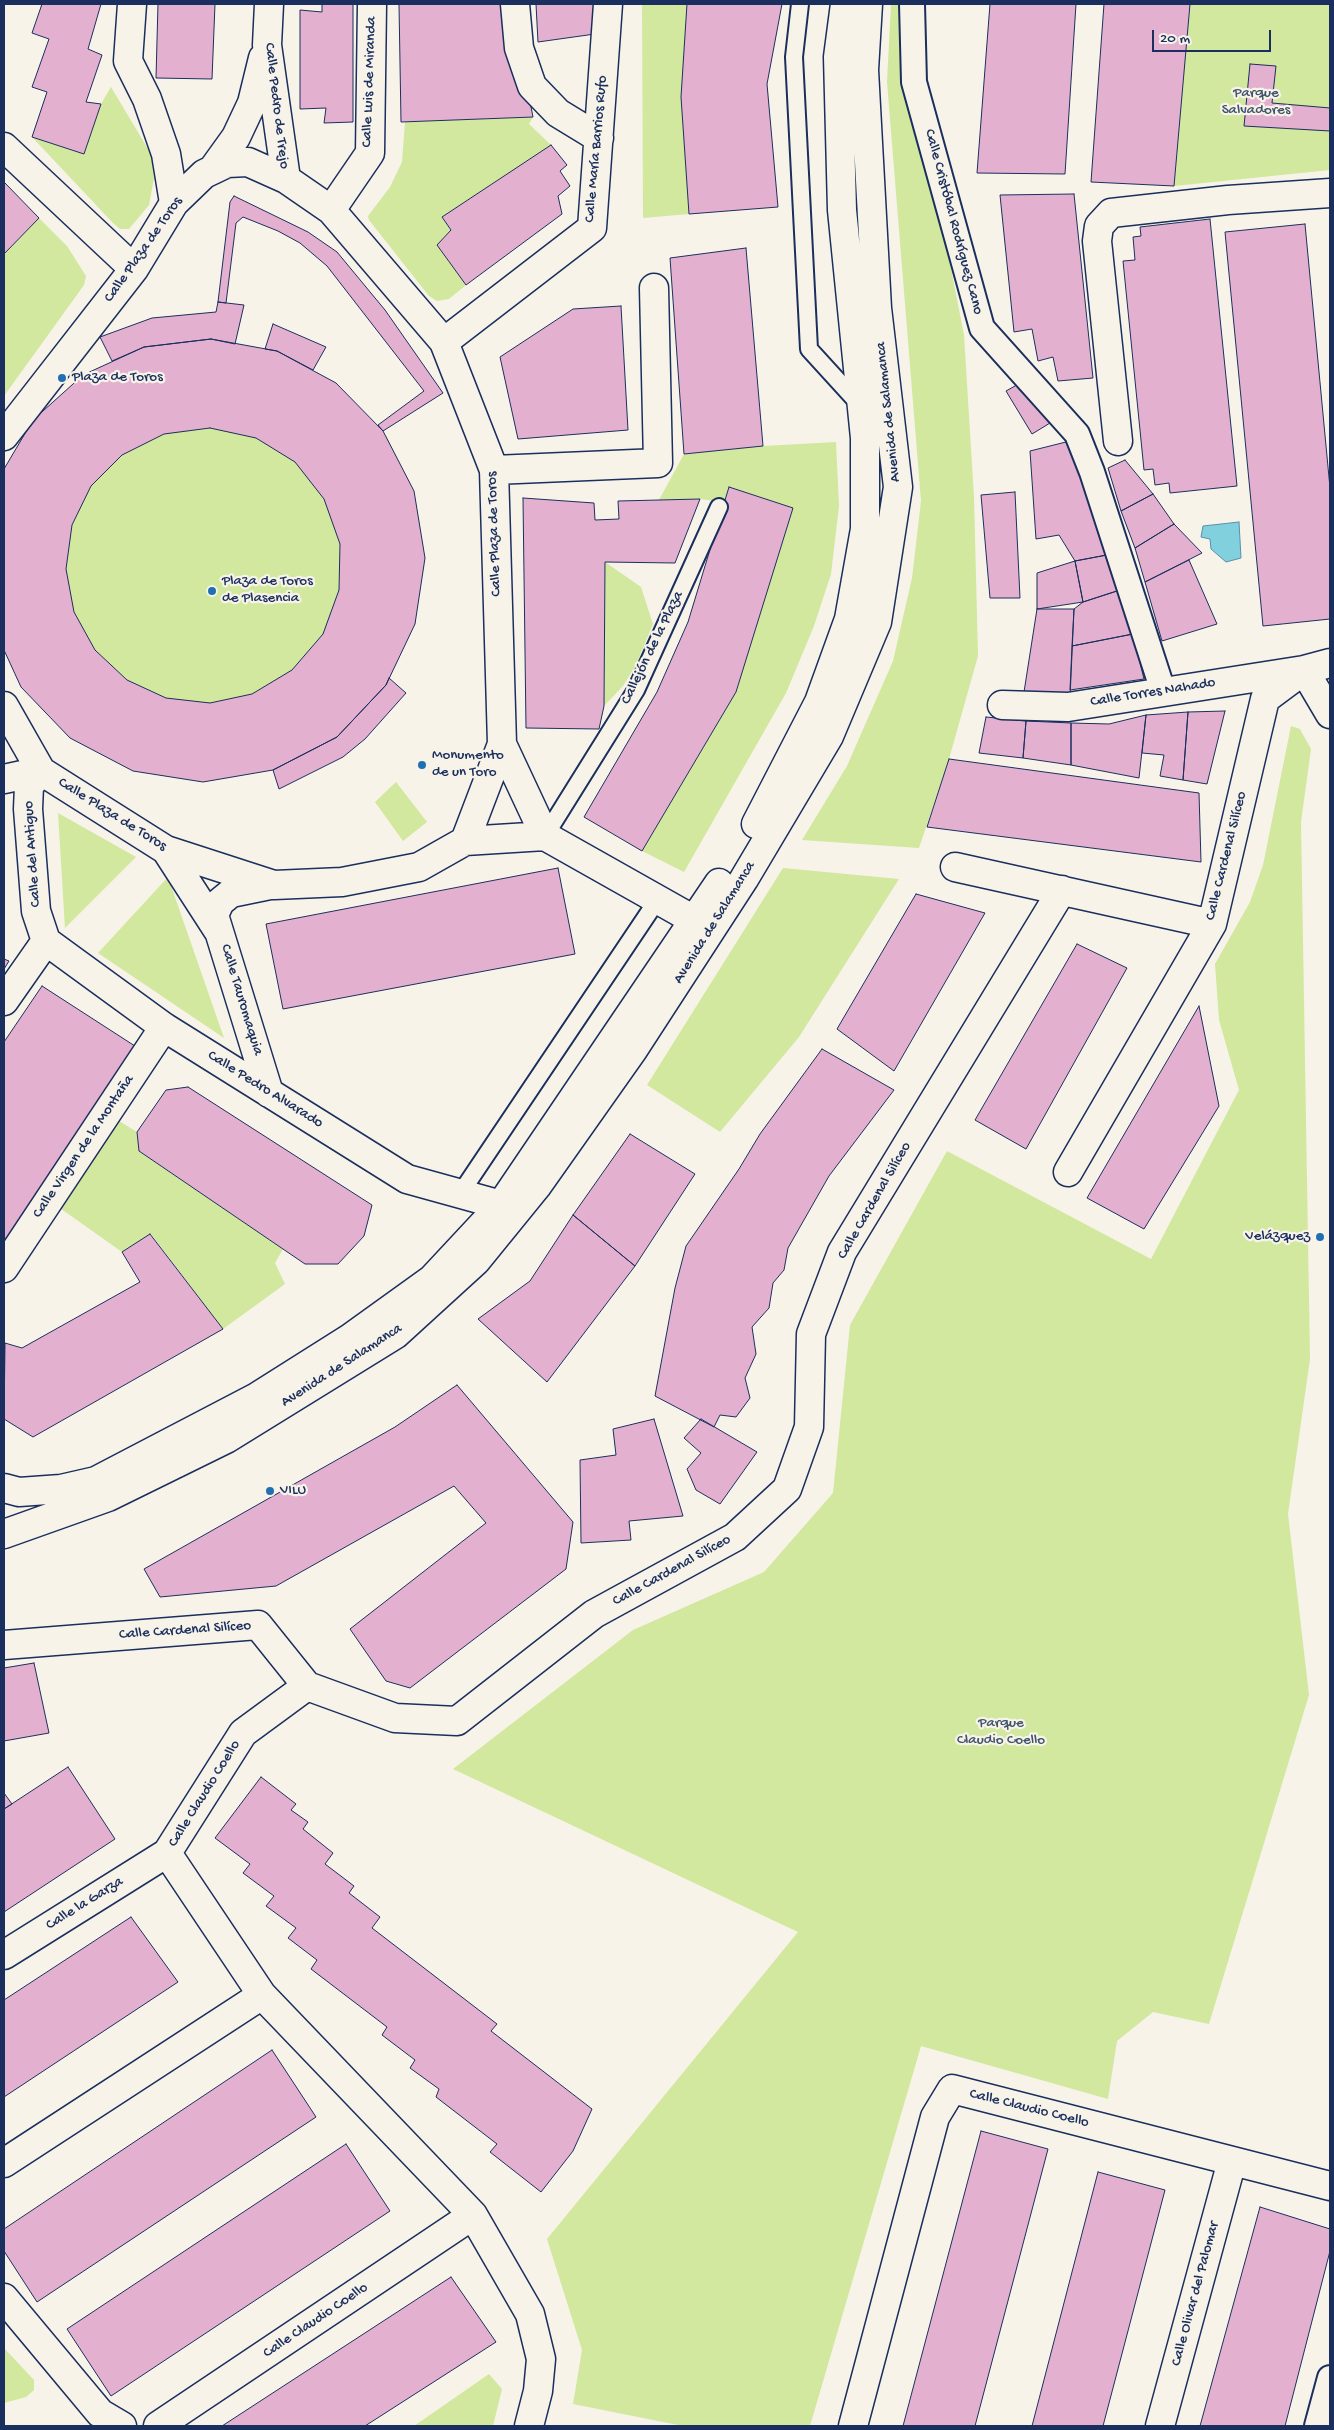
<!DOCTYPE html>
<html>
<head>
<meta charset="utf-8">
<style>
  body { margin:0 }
  #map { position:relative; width:1334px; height:2430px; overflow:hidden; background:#f7f3e8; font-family:"Gochi Hand",sans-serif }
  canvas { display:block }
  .frame { position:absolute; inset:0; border:5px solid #1b2f5e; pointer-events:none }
  .scale { position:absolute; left:1152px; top:30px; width:119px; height:22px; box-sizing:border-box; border:2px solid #1b2f5e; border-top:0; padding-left:6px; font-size:15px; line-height:18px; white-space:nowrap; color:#1b2f5e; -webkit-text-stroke:4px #f7f3e8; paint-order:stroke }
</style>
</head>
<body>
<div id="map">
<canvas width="1334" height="2430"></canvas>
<div class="frame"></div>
<div class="scale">20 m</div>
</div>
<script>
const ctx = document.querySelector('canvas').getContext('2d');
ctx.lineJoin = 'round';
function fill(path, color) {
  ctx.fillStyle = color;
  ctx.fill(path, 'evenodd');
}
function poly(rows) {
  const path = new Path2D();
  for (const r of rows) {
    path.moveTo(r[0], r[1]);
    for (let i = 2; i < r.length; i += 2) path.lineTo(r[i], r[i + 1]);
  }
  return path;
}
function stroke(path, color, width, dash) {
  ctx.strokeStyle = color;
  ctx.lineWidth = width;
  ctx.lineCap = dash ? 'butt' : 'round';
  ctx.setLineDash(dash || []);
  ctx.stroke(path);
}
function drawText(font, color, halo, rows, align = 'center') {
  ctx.font = font + ' "Gochi Hand",sans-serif';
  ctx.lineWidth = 4.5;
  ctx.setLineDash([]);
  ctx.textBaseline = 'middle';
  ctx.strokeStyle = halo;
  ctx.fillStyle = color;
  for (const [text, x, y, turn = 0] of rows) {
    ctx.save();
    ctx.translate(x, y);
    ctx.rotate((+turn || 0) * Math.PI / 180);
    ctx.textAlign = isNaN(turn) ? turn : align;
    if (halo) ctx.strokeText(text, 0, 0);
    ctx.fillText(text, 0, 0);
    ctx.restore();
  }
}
fill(poly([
  [642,4,687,4,681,97,689,214,643,218],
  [891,4,904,4,901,80,943,228,964,335,974,497,978,656,949,759,919,848,802,840,847,766,893,661,912,578,921,501,887,82],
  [1190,4,1330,4,1330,170,1174,186],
  [111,87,151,154,154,178,149,205,129,229,120,229,112,222,32,137,84,154,101,104],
  [533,117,529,124,551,145,442,217,451,230,437,245,466,285,449,299,437,301,429,296,369,220,368,216,390,187,402,162,405,122],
  [39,218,67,246,86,276,84,285,4,396,4,254],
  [277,351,336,383,383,431,387,437,414,491,425,558,415,624,386,685,273,770,203,782,133,771,70,738,21,687,4,650,4,469,33,420,83,375],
  [836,442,839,506,831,574,814,626,786,693,684,872,642,851,736,692,793,508,729,487,724,502,700,499,659,500,684,454,763,446],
  [605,562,641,587,653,624,636,665,623,686,604,706],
  [1291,726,1300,729,1311,749,1301,822,1310,1359,1288,1514,1309,1695,1209,2024,1153,2012,1117,2041,1108,2099,921,2046,810,2426,683,2426,573,2404,582,2350,547,2239,798,1932,453,1769,633,1630,764,1572,833,1493,850,1325,947,1151,1151,1259,1239,1090,1219,1020,1215,964,1250,902,1263,865],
  [396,782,427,822,403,841,375,802],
  [58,813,136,857,65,928],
  [783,868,899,879,799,1037,720,1132,647,1085],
  [168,877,224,1038,98,953],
  [119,1121,137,1132,139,1151,283,1249,275,1263,285,1284,223,1329,151,1234,122,1252,57,1206],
  [4,2348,34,2380,34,2390,26,2397,4,2403],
  [489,2374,502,2389,493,2426,414,2426]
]), '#d1e89e');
const water = poly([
  [1239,522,1241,558,1226,562,1211,549,1210,539,1201,537,1203,526,1239,522]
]);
fill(water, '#81d0dd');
stroke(water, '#5890aa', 1);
const building = poly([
  [42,4,101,4,88,49,102,55,86,102,101,104,84,154,32,137,47,92,32,87,49,39,32,33,42,4],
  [158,4,215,4,212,79,156,78,158,4],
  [322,4,353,4,353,122,324,123,326,108,300,109,300,10,322,12,322,4],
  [399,4,511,4,533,117,401,122,399,4],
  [536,4,601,4,602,33,538,42,536,4],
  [687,4,782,4,767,84,778,207,689,214,681,97,687,4],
  [990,4,1076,4,1065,174,977,173,990,4],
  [1104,4,1190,4,1174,186,1091,182,1104,4],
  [1250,64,1276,66,1272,103,1330,108,1330,131,1244,126,1250,64],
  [551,145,567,165,560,171,570,186,558,196,562,214,466,285,437,245,451,230,442,217,551,145],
  [4,182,39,218,4,254,4,182],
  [1074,194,1093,378,1058,381,1053,357,1038,361,1032,329,1014,332,1000,195,1074,194],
  [234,196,308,232,337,252,385,310,443,393,383,431,378,425,424,391,327,266,300,243,278,231,243,217,236,223,226,303,218,302,230,202,234,196],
  [1210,219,1237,486,1170,493,1169,483,1155,485,1153,469,1144,470,1123,261,1135,260,1133,237,1141,236,1140,227,1210,219],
  [1305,224,1330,488,1330,619,1263,626,1225,232,1305,224],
  [746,248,763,446,684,454,670,258,746,248],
  [218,302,244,305,235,344,211,339,144,347,112,361,100,337,152,318,216,312,218,302],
  [621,306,628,430,518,439,500,357,573,309,621,306],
  [273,324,326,347,313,370,277,351,265,349,273,324],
  [211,339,277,351,336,383,383,431,414,491,425,558,415,624,386,685,337,737,273,770,203,782,133,771,70,738,21,687,4,650,4,469,33,420,83,375,144,347,211,339],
  [210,428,256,438,295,462,324,499,340,544,339,590,323,634,292,670,252,694,210,703,166,698,127,680,95,650,74,612,66,569,72,525,91,486,122,455,164,434,210,428],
  [1024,381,1050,423,1032,434,1006,391,1024,381],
  [1070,441,1112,554,1075,561,1059,535,1036,539,1030,451,1070,441],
  [1125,460,1153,494,1121,511,1108,468,1125,460],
  [729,487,793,508,736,692,642,851,584,817,657,692,688,622,729,487],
  [1015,492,1020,598,990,598,981,495,1015,492],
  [1153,494,1174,524,1135,548,1121,511,1153,494],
  [523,498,594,503,595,520,619,519,618,501,700,499,675,563,605,562,604,706,599,729,526,728,523,498],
  [1174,524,1202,553,1145,582,1135,548,1174,524],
  [1112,554,1120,590,1083,602,1075,561,1112,554],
  [1189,560,1217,624,1162,641,1145,582,1189,560],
  [1075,561,1083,602,1037,609,1037,573,1075,561],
  [1120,590,1133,634,1072,646,1074,609,1083,602,1120,590],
  [1037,609,1074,609,1070,698,1024,692,1037,609],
  [1133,634,1144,679,1070,690,1072,646,1133,634],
  [389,678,406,693,365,739,343,757,279,789,273,770,337,737,386,685,389,678],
  [1225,711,1207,784,1183,780,1188,712,1225,711],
  [1188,712,1183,780,1160,776,1164,755,1142,753,1146,715,1188,712],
  [1146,715,1139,778,1071,765,1071,723,1109,724,1146,715],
  [986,717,1026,721,1023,758,979,753,986,717],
  [1026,721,1071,723,1071,765,1023,758,1026,721],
  [949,759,1199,793,1201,862,927,827,949,759],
  [558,868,575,954,283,1009,266,924,558,868],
  [916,894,985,913,894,1071,837,1029,916,894],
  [1077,944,1127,968,1026,1149,975,1120,1077,944],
  [4,959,9,961,4,969,4,959],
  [42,986,138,1048,4,1248,4,1042,42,986],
  [1199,1006,1219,1106,1144,1229,1087,1198,1199,1006],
  [822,1049,894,1090,829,1176,788,1248,784,1270,773,1283,769,1308,752,1327,756,1354,745,1378,750,1398,736,1417,720,1415,714,1427,655,1396,675,1288,686,1246,739,1169,760,1134,822,1049],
  [188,1087,372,1205,364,1236,338,1264,305,1264,139,1151,137,1132,166,1090,188,1087],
  [630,1134,695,1174,635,1266,573,1215,630,1134],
  [573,1215,635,1266,547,1382,478,1319,530,1281,573,1215],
  [150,1234,223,1329,33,1437,4,1419,5,1343,22,1348,140,1282,122,1252,150,1234],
  [457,1385,573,1522,566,1569,410,1688,386,1681,350,1629,486,1523,454,1486,276,1586,160,1597,144,1569,395,1427,457,1385],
  [654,1419,683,1516,629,1521,631,1540,581,1543,580,1460,616,1455,613,1429,654,1419],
  [701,1419,757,1452,720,1504,696,1490,687,1469,701,1453,684,1438,701,1419],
  [34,1663,49,1733,4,1741,4,1668,34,1663],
  [68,1767,115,1839,4,1912,4,1809,68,1767],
  [261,1777,296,1804,291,1810,308,1822,303,1829,333,1853,325,1864,354,1886,349,1893,380,1917,372,1928,497,2024,491,2031,592,2109,573,2151,541,2192,490,2152,497,2144,436,2097,439,2089,410,2068,415,2060,382,2035,387,2027,311,1969,317,1960,288,1938,296,1928,266,1906,274,1896,243,1873,250,1864,215,1838,261,1777],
  [4,1793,12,1804,4,1809,4,1793],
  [131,1917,178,1982,4,2097,4,2000,131,1917],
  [272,2050,316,2117,37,2302,4,2251,4,2229,272,2050],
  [981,2131,1048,2149,975,2426,903,2426,981,2131],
  [346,2144,390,2211,111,2396,67,2329,346,2144],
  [1098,2172,1165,2190,1103,2426,1032,2426,1098,2172],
  [1260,2207,1330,2229,1330,2251,1285,2426,1200,2426,1260,2207],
  [451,2277,496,2342,365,2426,222,2426,451,2277]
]);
fill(building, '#e3b1cf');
stroke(building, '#1b2f5e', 1);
const service = poly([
  [800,4,794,57,809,349,861,406],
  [545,836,636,690,719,507],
  [460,1194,658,899]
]);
const pedestrian = poly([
  [912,4,914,82,982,328,1077,434,1092,472,1163,691],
  [1317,2426,1330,2378]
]);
const minor = poly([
  [132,4,128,61,147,99,166,154,174,203],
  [269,4,267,45,286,179],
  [515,4,519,48,532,86,558,113,599,138],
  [4,147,134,269],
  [213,169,236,137,252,103,263,58],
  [331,210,370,153,372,4],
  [444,342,592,228,608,4],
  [4,436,134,269,174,203,204,174,227,163,248,162,286,179,331,210,444,342,494,470,502,744,465,841,419,867,342,882,274,885,166,850,41,771,4,706],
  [1118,441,1097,241,1099,226,1111,213,1228,200,1330,193],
  [494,470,658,463,654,288],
  [1002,705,1068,707,1304,670,1330,714],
  [502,744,545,836],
  [41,771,29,786,28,809,36,911,46,941],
  [4,779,41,771],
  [465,841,545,836,694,920],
  [166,850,219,932],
  [955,867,1212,924],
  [46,941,164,1027,407,1179,501,1205],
  [4,1001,46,941],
  [269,1093,214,915,220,902,231,893,270,885],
  [1068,1172,1212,924,1265,699,1304,670,1330,663],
  [4,1268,164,1027],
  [4,1645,258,1625,307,1686,395,1718,457,1721,594,1614,735,1537,787,1489,809,1427,811,1334,842,1252,1062,890],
  [307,1686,243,1733,167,1853,262,1995,473,2215,530,2314,541,2359,538,2391,529,2426],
  [4,1955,167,1853],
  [4,2163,262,1995],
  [4,2298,100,2413,122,2426],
  [158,2426,473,2215],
  [853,2426,935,2117,952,2089,1330,2186],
  [1160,2426,1232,2161]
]);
const secondary = poly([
  [756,824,819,702,849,619,865,529,865,438,842,210,838,57,845,4],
  [4,1488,19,1492,61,1489,96,1481,255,1398,350,1338,432,1279,501,1205,719,883],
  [4,1534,108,1497,226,1439,396,1334,476,1261,537,1186,633,1050,744,879,829,736,877,622,898,487,877,308,864,70,868,4]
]);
stroke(service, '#1b2f5e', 20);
stroke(pedestrian, '#1b2f5e', 28);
stroke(minor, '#1b2f5e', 31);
stroke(secondary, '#1b2f5e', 31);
stroke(service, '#f7f3e8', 16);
stroke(pedestrian, '#f7f3e8', 24);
stroke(minor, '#f7f3e8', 28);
stroke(secondary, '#f7f3e8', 28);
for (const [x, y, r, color] of [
  [62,378,5,"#1f6fb2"],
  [212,591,5,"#1f6fb2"],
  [422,765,5,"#1f6fb2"],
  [1320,1237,5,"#1f6fb2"],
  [270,1491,5,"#1f6fb2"]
]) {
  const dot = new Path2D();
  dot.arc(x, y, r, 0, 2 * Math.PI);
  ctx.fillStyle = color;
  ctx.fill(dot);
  stroke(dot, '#f7f3e8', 2);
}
drawText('15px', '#1b2f5e', '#f7f3e8', [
  ["Calle Luis de Miranda",370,82,-88],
  ["Calle Pedro de Trejo",276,106,83],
  ["Calle María Barrios Rufo",597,149,-85],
  ["Calle Cristóbal Rodríguez Cano",953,222,75],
  ["Calle Plaza de Toros",144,250,-55],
  ["Avenida de Salamanca",889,412,-96],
  ["Calle Plaza de Toros",495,534,-92],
  ["Callejón de la Plaza",653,648,-64],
  ["Calle Torres Nahado",1153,693,-9],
  ["Calle Plaza de Toros",112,815,32],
  ["Calle del Antiguo",33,854,-94],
  ["Calle Cardenal Silíceo",1227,856,-76],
  ["Avenida de Salamanca",715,923,-58],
  ["Calle Tauromaquia",241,1000,73],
  ["Calle Pedro Alvarado",265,1090,32],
  ["Calle Virgen de la Montaña",84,1147,-56],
  ["Calle Cardenal Silíceo",875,1201,-60],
  ["Avenida de Salamanca",342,1366,-33],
  ["Calle Cardenal Silíceo",672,1571,-29],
  ["Calle Cardenal Silíceo",185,1631,-4],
  ["Calle Claudio Coello",205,1794,-58],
  ["Calle la Garza",85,1904,-32],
  ["Calle Claudio Coello",1029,2109,14],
  ["Calle Olivar del Palomar",1196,2294,-75],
  ["Calle Claudio Coello",316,2321,-34]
]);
drawText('15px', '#3f546b', '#f7f3e8', [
  ["Parque",1256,94],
  ["Salvadores",1256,111],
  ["Parque",1001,1724],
  ["Claudio Coello",1001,1741]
]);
drawText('15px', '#1b2f5e', '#f7f3e8', [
  ["Plaza de Toros",72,378],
  ["Plaza de Toros",222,582],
  ["de Plasencia",222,599],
  ["Monumento",432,756],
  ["de un Toro",432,773],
  ["Velázquez",1310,1237,"right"],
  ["VILU",280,1491]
], 'left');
</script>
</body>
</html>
